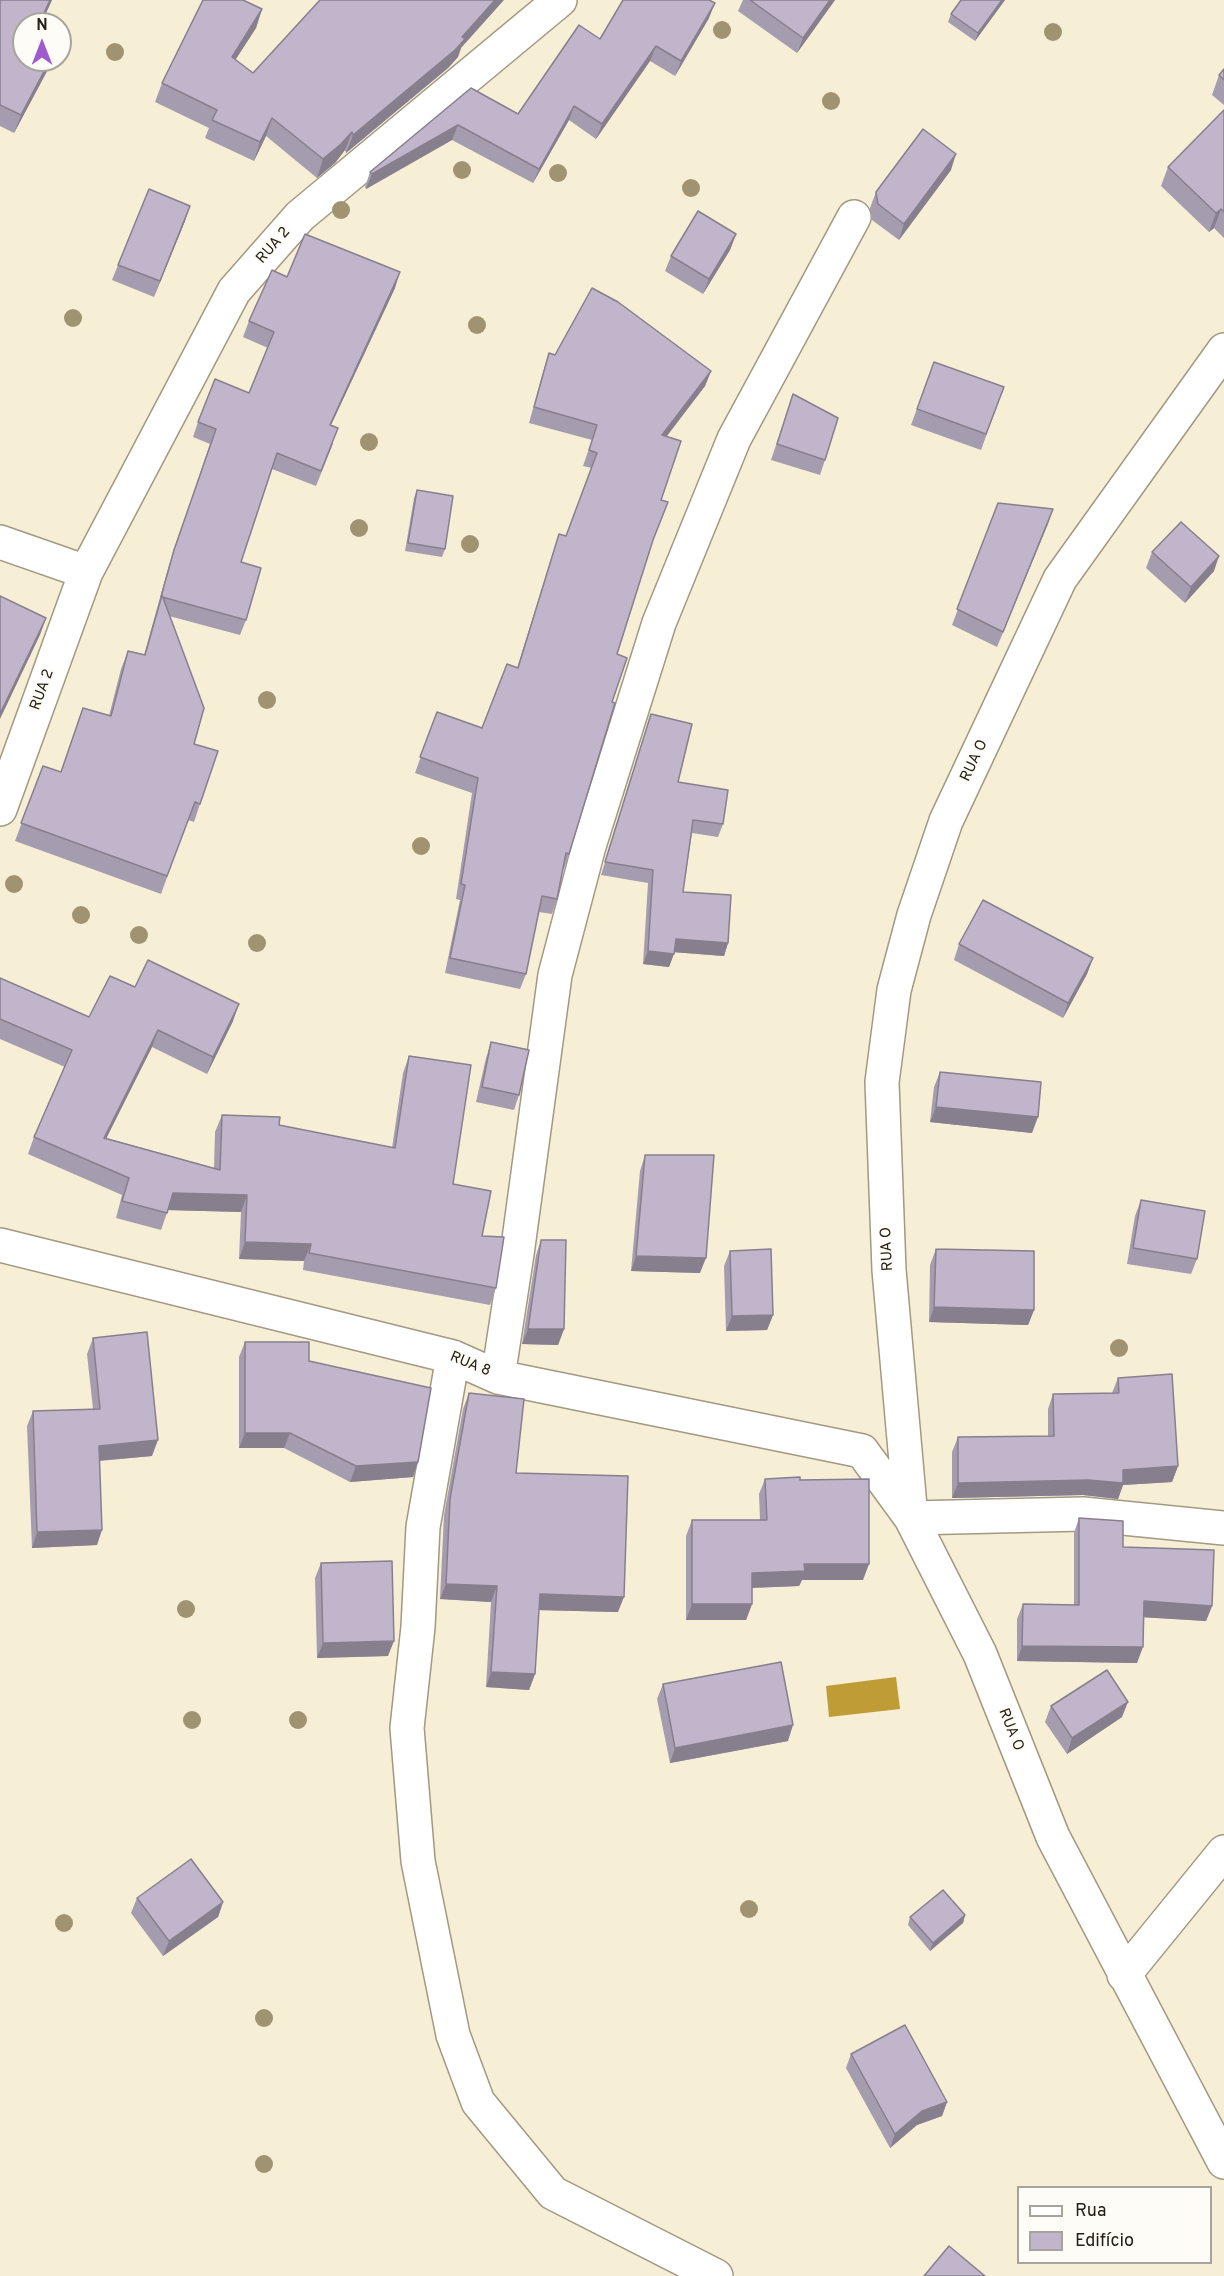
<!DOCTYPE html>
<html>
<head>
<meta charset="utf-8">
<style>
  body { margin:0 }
  #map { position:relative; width:1224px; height:2276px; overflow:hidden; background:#f7eed6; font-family:Overpass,sans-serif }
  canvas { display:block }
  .legend { position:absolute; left:1017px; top:2186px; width:195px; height:78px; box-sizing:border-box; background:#fefcf7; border:2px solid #a7a49e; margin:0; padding:8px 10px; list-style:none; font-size:18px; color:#252119 }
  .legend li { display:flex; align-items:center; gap:12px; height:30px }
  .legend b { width:30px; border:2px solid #a7a49e }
  .north { position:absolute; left:12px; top:12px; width:60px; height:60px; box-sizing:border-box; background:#fefcf7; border:2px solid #a7a49e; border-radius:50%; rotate:0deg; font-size:16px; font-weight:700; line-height:24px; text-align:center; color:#252119 }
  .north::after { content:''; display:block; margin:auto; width:21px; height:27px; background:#9f5ad0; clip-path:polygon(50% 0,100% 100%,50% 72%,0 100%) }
</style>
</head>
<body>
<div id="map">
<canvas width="1224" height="2276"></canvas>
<ul class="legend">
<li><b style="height:8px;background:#fff"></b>Rua</li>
<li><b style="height:16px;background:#c1b5cb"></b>Edifício</li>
</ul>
<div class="north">N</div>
</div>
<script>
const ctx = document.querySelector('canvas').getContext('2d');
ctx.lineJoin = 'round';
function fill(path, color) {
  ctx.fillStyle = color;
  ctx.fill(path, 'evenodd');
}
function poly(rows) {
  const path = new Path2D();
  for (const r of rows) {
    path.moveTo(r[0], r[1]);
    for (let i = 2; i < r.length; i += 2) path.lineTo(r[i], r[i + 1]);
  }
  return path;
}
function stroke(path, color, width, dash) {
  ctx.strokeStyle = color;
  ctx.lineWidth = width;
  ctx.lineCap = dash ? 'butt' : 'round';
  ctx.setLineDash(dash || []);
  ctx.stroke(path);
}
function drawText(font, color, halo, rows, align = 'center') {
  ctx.font = font + ' Overpass,sans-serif';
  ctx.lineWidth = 4.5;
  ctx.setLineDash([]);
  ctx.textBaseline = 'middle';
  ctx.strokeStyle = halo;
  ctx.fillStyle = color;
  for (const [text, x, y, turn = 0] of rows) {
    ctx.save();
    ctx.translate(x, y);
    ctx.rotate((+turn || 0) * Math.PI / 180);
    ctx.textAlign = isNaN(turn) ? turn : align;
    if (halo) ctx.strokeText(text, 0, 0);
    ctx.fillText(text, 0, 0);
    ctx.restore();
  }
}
fill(poly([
  [896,1677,900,1709,829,1717,826,1686]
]), '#bf9c35');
const minor = poly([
  [1224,350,1060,579,946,821,914,915,894,990,882,1082,889,1270,911,1518,980,1654,1053,1837,1224,2162],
  [0,542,86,572],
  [0,809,86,572,234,291,300,216,560,0],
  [0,1245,453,1357,498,1377,862,1451,911,1518],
  [453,1357,423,1527,418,1627,407,1728,418,1861,453,2035,478,2102,553,2193,716,2276],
  [498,1377,517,1254,555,975,589,846,659,623,734,439,854,217],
  [911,1518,1083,1514,1224,1528],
  [1124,1975,1224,1852]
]);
stroke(minor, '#a19982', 36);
stroke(minor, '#fff', 33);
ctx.fillStyle = '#a09372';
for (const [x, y] of [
  [722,30],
  [1053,32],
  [115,52],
  [831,101],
  [462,170],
  [558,173],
  [691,188],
  [341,210],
  [73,318],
  [477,325],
  [369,442],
  [359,528],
  [470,544],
  [267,700],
  [421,846],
  [14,884],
  [81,915],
  [139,935],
  [257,943],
  [1119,1348],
  [186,1609],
  [192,1720],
  [298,1720],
  [749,1909],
  [64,1923],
  [264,2018],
  [264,2164]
]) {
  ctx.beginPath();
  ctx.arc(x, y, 9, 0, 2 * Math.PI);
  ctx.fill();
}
fill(poly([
  [0,0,52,0,41,24,24,24,53,60,14,133,0,126],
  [743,0,835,0,797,53,738,11],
  [961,0,1005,0,975,41,948,22,951,14],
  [262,9,256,28,235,60,253,73,461,48,458,57,448,68,346,153,345,150,335,163,317,178,266,136,254,161,205,138,209,128,155,102,162,83],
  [709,18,675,76,650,61,596,139,569,120,533,183,452,140,366,189,365,187,370,172,471,88,518,114,600,39],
  [1224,69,1224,105,1212,95,1219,75],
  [1224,110,1224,238,1214,228,1209,232,1161,186,1168,167],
  [951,170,899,240,872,220,870,208,876,192],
  [185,221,154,297,112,280,118,265],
  [736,234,730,250,703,294,665,271,671,256],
  [287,277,395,288,331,425,333,444,316,486,272,469,241,562,246,620,240,635,169,616,194,744,200,804,194,822,188,820,161,894,15,841,43,766,61,772,109,716,121,669,128,651,144,655,169,565,210,444,193,437,198,422,249,393,268,348,243,337,249,321],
  [549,353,555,355,711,371,705,386,667,436,661,500,651,545,617,654,612,702,569,854,564,869,563,869,557,899,552,914,539,912,526,974,520,989,445,973,460,900,456,899,472,793,415,773,437,712,482,728,517,668,559,534,566,536,592,468,583,466,592,440,529,423,544,369],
  [934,362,1004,387,981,450,911,425],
  [793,394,825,460,820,475,771,460],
  [417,490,445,549,442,557,405,551,414,498],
  [998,503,1053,509,997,647,952,625],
  [1152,552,1214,571,1185,603,1146,568],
  [651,714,678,782,723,824,718,837,692,833,683,892,728,943,724,956,674,952,669,967,643,964,648,883,601,875],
  [959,944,1093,958,1087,974,1063,1018,954,960],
  [0,978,89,1017,135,987,233,1021,207,1074,152,1047,106,1138,214,1168,215,1132,222,1115,392,1148,403,1073,409,1056,453,1184,482,1236,496,1288,490,1305,303,1270,304,1261,239,1259,241,1212,168,1210,161,1230,116,1218,122,1195,28,1154,34,1137,65,1067,0,1039],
  [491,1042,519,1095,514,1110,476,1102,486,1058],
  [940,1072,1032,1133,930,1122,934,1087],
  [645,1155,700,1273,631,1271,640,1171],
  [1141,1200,1197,1259,1191,1274,1127,1264,1135,1216],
  [541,1240,564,1329,558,1345,522,1344,536,1255],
  [936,1249,1034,1310,1028,1325,929,1322,930,1265],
  [730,1251,773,1315,767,1330,726,1331,724,1266],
  [93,1338,152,1456,100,1461,97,1545,32,1548,27,1426,33,1411,93,1409,87,1354],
  [245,1342,309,1361,418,1462,413,1477,350,1482,284,1448,239,1448,239,1357],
  [1118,1378,1178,1466,1172,1482,1123,1485,1118,1499,1083,1495,952,1498,952,1452,958,1437,1048,1436,1048,1409,1053,1394,1112,1393],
  [469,1393,516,1473,618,1612,539,1610,535,1674,529,1690,486,1687,491,1602,440,1599,444,1515,463,1409],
  [765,1479,800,1480,863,1580,802,1580,799,1586,752,1588,752,1604,746,1620,686,1620,686,1536,692,1520,760,1520,759,1494],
  [1079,1518,1212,1606,1206,1621,1144,1617,1137,1663,1017,1661,1017,1619,1023,1604,1074,1605,1074,1533],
  [321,1563,388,1656,317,1658,315,1578],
  [663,1684,788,1741,670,1763,657,1699],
  [1051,1706,1122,1717,1067,1754,1045,1722],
  [137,1898,223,1902,218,1917,163,1956,131,1913],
  [965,1915,963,1923,930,1951,908,1925,910,1917],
  [851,2054,947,2102,942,2116,917,2125,890,2148,846,2068]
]), '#a69caf');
fill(poly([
  [50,0,52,0,41,24,39,24],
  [495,0,504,0,461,48,458,57,448,68,346,153,353,135,462,37],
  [830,0,835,0,797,53,803,38],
  [1002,0,1005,0,975,41,978,33],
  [715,3,709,18,675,76,681,61],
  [262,9,256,28,225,76,232,57],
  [656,46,650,61,596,139,602,124],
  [50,60,53,60,14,133,21,115],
  [574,106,569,120,533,183,539,169],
  [272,118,266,136,254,161,260,142],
  [458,125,452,140,366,189,372,174],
  [352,132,345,150,335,163,317,178,323,159],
  [956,154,951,170,899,240,904,224],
  [190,206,185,221,154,297,160,281],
  [1221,209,1214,228,1209,232,1216,213],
  [736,234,730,250,703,294,709,279],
  [400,272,395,288,324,440,330,425],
  [711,371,705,386,656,450,662,435],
  [1053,509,1048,524,997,647,1003,632],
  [1219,556,1214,571,1185,603,1191,587],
  [46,618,40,635,0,719,0,714],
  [676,939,728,943,724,956,671,952],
  [648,951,674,954,669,967,643,964],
  [1093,958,1087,974,1063,1018,1068,1003],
  [239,1004,233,1021,207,1074,213,1057],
  [158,1030,152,1047,98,1155,104,1138],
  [936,1107,1038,1117,1032,1133,930,1122],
  [173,1193,247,1195,241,1212,166,1210],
  [245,1242,311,1244,304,1261,239,1259],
  [636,1256,706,1258,700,1273,631,1271],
  [934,1307,1034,1310,1028,1325,929,1322],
  [773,1315,767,1330,726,1331,732,1316],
  [528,1329,564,1329,558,1345,522,1344],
  [245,1433,290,1433,284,1448,239,1448],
  [158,1440,152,1456,94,1461,99,1446],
  [418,1462,413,1477,350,1482,356,1466],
  [1178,1466,1172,1482,1123,1485,1118,1499,1083,1495,952,1498,958,1483],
  [102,1530,97,1545,32,1548,37,1532],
  [804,1564,869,1564,863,1580,802,1580,799,1586,746,1588,752,1573],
  [446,1584,497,1586,491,1602,440,1599],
  [540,1594,624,1597,618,1612,534,1610],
  [1144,1601,1212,1606,1206,1621,1139,1617],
  [692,1604,752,1604,746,1620,686,1620],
  [394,1641,388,1656,317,1658,323,1643],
  [1022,1646,1143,1647,1137,1663,1017,1661],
  [491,1672,535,1674,529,1690,486,1687],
  [1128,1702,1122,1717,1067,1754,1072,1738],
  [793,1725,788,1741,670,1763,675,1748],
  [223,1902,218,1917,163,1956,169,1941],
  [965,1915,963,1923,930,1951,933,1943],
  [947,2102,942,2116,917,2125,890,2148,895,2134,922,2111]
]), '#877f8e');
const building = poly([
  [0,0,50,0,39,24,24,24,24,60,50,60,21,115,0,105,0,0],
  [203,0,243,0,262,9,232,57,253,73,320,0,495,0,462,37,465,39,455,50,353,135,352,132,341,144,323,159,272,118,260,142,212,120,217,110,162,83,203,0],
  [623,0,709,0,715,3,681,61,656,46,602,124,574,106,539,169,458,125,372,174,370,172,471,88,518,114,579,25,600,39,623,0],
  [750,0,830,0,803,38,750,0],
  [961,0,1002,0,978,33,951,14,961,0],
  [1224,69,1224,80,1219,75,1224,69],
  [1224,110,1224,212,1221,209,1216,213,1168,167,1224,110],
  [923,129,956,154,904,224,878,204,876,192,923,129],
  [149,189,190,206,160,281,118,265,149,189],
  [698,211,736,234,709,279,671,256,698,211],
  [305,234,400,272,330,425,338,428,321,471,277,453,241,562,261,568,246,620,162,597,162,595,161,597,174,550,216,429,198,422,215,379,249,393,274,332,249,321,272,270,287,277,305,234],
  [592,288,618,302,711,371,662,435,681,441,661,500,668,502,653,540,617,654,627,658,612,702,615,703,569,854,566,853,557,899,542,896,526,974,450,958,465,885,461,884,478,778,420,757,437,712,482,728,507,664,518,668,559,534,566,536,597,453,589,450,597,425,534,407,549,353,555,355,592,288],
  [934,362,1004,387,986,434,917,409,934,362],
  [793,394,838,418,825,460,777,444,793,394],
  [417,490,453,496,445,549,408,543,417,490],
  [998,503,1053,509,1003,632,957,609,998,503],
  [1181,522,1219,556,1191,587,1152,552,1181,522],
  [162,595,204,708,194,744,218,751,200,804,195,802,167,876,21,823,43,766,61,772,83,708,111,716,128,651,145,655,162,595],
  [0,596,46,618,0,714,0,596],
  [651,714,692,724,678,782,728,790,723,824,693,820,683,892,731,895,728,943,676,939,674,954,648,951,653,870,605,862,651,714],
  [983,900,1093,958,1068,1003,959,944,983,900],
  [148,960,239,1004,213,1057,158,1030,104,1138,220,1170,222,1115,280,1117,279,1125,395,1148,409,1056,471,1065,453,1184,491,1191,482,1236,504,1237,496,1288,309,1253,311,1244,245,1242,247,1195,173,1193,167,1213,122,1201,129,1178,34,1137,72,1050,0,1019,0,978,89,1017,110,976,135,987,148,960],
  [491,1042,529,1050,519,1095,482,1087,491,1042],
  [940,1072,1041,1082,1038,1117,936,1107,940,1072],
  [645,1155,714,1155,706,1258,636,1256,645,1155],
  [1141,1200,1205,1211,1197,1259,1133,1248,1141,1200],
  [541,1240,566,1240,564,1329,528,1329,541,1240],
  [771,1249,773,1315,732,1316,730,1251,771,1249],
  [936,1249,1034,1251,1034,1310,934,1307,936,1249],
  [147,1332,158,1440,99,1446,102,1530,37,1532,33,1411,100,1409,93,1338,147,1332],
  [245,1342,309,1342,309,1361,431,1388,418,1462,356,1466,290,1433,245,1433,245,1342],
  [1172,1374,1178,1466,1123,1470,1123,1483,1088,1480,958,1483,958,1437,1054,1436,1053,1394,1119,1393,1118,1378,1172,1374],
  [469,1393,524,1399,516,1473,628,1476,624,1597,540,1594,535,1674,491,1672,497,1586,446,1584,450,1499,469,1393],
  [800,1477,800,1480,869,1479,869,1564,804,1564,805,1571,752,1573,752,1604,692,1604,692,1520,767,1520,765,1479,800,1477],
  [1079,1518,1123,1521,1123,1547,1214,1550,1212,1606,1144,1601,1143,1647,1022,1646,1023,1604,1079,1605,1079,1518],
  [392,1561,394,1641,323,1643,321,1563,392,1561],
  [781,1662,793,1725,675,1748,663,1684,781,1662],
  [1107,1670,1128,1702,1072,1738,1051,1706,1107,1670],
  [191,1859,223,1902,169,1941,137,1898,191,1859],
  [943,1890,965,1915,933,1943,910,1917,943,1890],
  [905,2025,947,2102,922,2111,895,2134,851,2054,905,2025],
  [949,2246,985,2276,924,2276,949,2246]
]);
fill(building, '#c1b5cb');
stroke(building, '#877f8e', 1.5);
drawText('15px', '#252119', '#fefcf7', [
  ["RUA 2",274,246,-49],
  ["RUA 2",43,690,-70],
  ["RUA O",975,761,-65],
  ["RUA O",888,1249,-93],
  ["RUA 8",470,1365,22],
  ["RUA O",1010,1730,68]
]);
</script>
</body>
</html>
